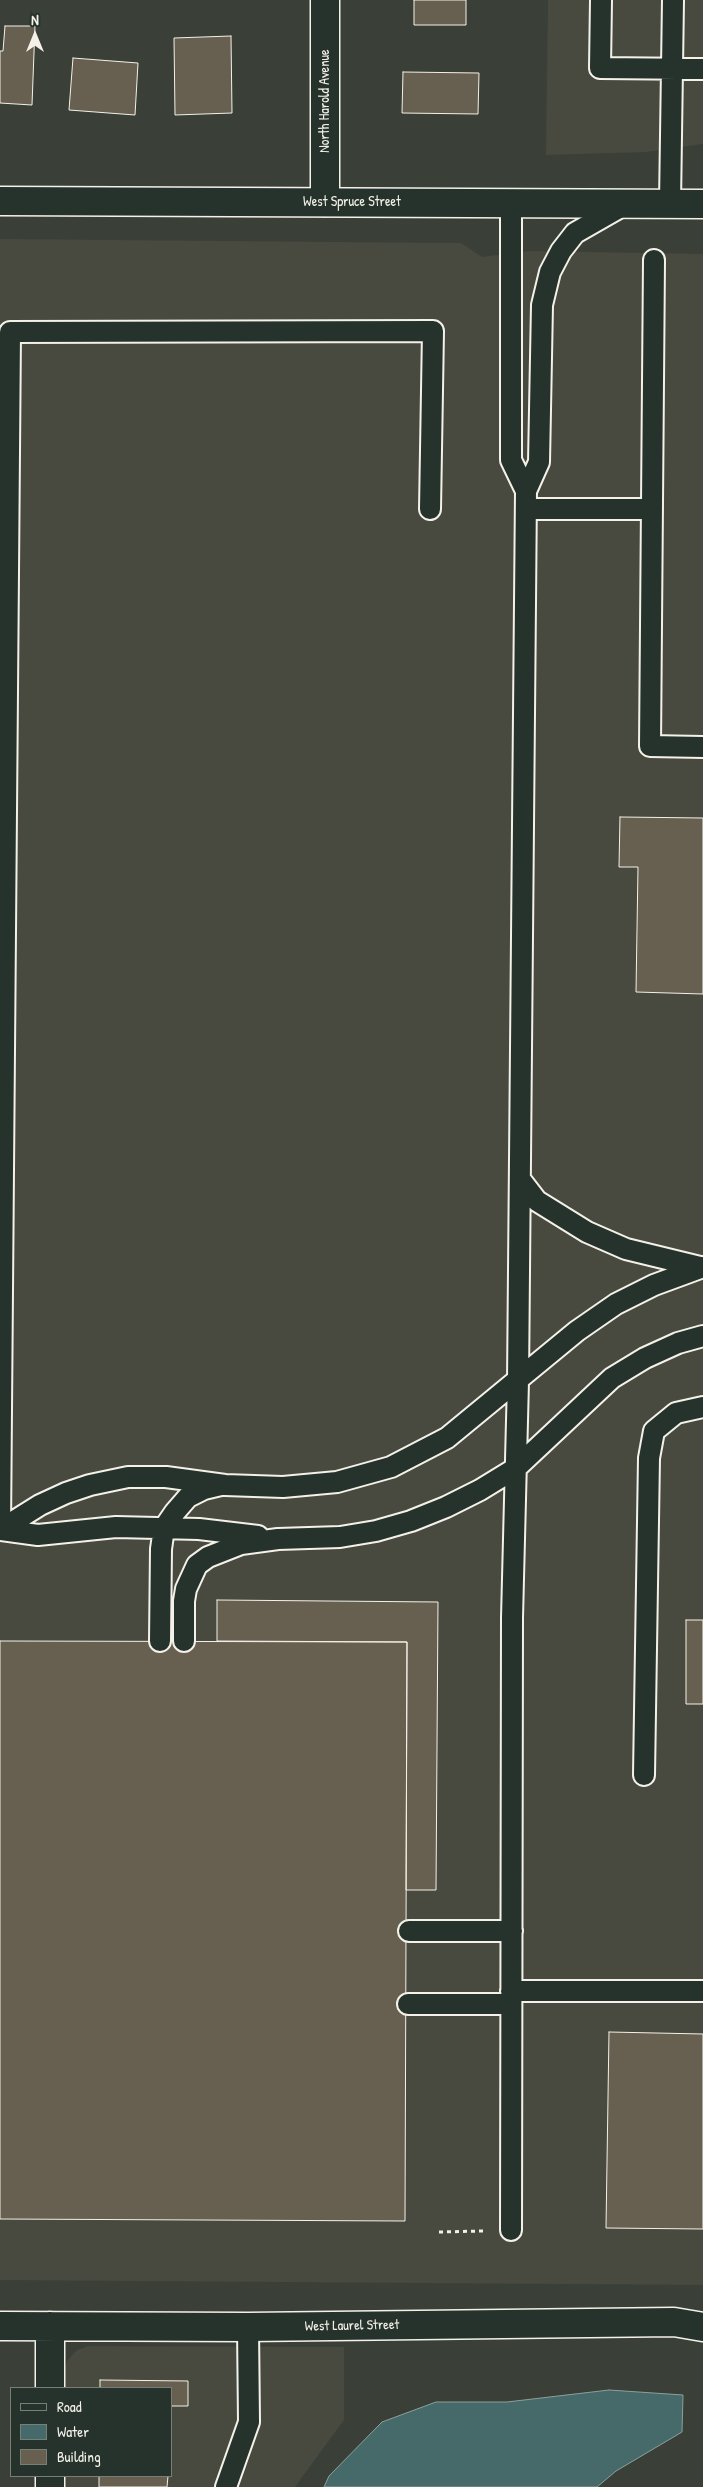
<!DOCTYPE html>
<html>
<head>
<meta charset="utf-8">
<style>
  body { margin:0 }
  #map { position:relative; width:703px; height:2487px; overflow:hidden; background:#3a4038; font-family:"Patrick Hand",sans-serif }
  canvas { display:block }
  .legend { position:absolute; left:10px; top:2387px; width:162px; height:90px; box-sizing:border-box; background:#26332d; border:1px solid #787f78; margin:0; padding:6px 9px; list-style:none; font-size:15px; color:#f4f1e8 }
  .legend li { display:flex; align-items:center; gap:10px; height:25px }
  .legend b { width:25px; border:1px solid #787f78 }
  .north { position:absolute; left:10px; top:10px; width:50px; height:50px; -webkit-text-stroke:4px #26332d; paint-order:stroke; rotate:0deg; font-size:14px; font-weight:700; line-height:20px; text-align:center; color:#f4f1e8 }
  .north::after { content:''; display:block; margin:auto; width:18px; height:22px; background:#f4f1e8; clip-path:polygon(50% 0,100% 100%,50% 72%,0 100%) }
</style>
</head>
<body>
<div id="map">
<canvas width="703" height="2487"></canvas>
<ul class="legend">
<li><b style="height:6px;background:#26332d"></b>Road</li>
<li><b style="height:14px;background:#466a6a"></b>Water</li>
<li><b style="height:14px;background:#675f50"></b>Building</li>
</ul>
<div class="north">N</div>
</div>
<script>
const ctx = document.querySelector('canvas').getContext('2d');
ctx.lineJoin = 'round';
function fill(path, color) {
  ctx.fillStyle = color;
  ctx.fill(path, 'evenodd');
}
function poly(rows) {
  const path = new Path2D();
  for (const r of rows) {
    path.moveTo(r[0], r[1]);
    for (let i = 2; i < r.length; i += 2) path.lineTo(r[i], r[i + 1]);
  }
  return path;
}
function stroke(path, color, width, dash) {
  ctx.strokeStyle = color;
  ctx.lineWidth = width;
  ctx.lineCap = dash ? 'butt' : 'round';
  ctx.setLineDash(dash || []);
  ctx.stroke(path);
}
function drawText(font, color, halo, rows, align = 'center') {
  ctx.font = font + ' "Patrick Hand",sans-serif';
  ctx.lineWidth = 5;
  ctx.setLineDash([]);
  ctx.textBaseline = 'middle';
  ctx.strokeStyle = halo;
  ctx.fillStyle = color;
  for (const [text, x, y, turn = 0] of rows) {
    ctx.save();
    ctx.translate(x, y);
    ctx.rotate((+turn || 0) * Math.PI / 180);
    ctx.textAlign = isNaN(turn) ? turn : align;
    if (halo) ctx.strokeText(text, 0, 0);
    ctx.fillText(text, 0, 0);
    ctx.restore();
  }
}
fill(poly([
  [548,0,703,0,703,144,646,152,546,155],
  [0,239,450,243,461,243,482,257,530,251,703,254,703,2285,0,2280],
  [88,2346,344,2347,344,2420,295,2487,62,2487,62,2476,171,2476,171,2388,63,2388,63,2374,67,2361,77,2350]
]), '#48493f');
const water = poly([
  [609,2390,683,2395,682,2432,616,2471,597,2487,324,2487,329,2476,382,2422,436,2402,507,2402,609,2390]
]);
fill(water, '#466a6a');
stroke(water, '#8ca09c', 1);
const building = poly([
  [414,0,466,0,466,25,414,25,414,0],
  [5,26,35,26,32,105,0,103,0,51,3,51,5,26],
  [231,36,232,113,175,115,174,38,231,36],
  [73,58,138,63,135,115,69,110,73,58],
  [403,72,479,73,478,114,402,113,403,72],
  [620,817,703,818,703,994,636,992,638,867,619,867,620,817],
  [217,1600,438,1602,436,1890,406,1890,407,1642,217,1641,217,1600],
  [686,1620,703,1620,703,1704,686,1704,686,1620],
  [0,1641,407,1642,405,2221,0,2219,0,1641],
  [609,2032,703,2034,703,2229,606,2228,609,2032],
  [100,2380,188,2381,188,2406,171,2406,171,2388,100,2388,100,2380],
  [99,2476,168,2476,167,2487,99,2487,99,2476]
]);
fill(building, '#675f50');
stroke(building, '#f4f1e8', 1);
const lane = poly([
  [601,0,600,68,703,69],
  [511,202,511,460,526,491],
  [670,203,673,0],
  [654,260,650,746,703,747],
  [526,509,652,509],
  [520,1179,537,1201,587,1232,626,1249,700,1267],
  [0,1530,10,332,433,331,430,509],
  [0,1530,40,1505,66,1493,90,1485,128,1477,166,1477,225,1485,283,1487,337,1482,391,1467,447,1438,577,1331,616,1304,654,1285,703,1267],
  [0,1530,38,1535,116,1527,199,1529,258,1536],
  [160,1641,161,1549,164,1528,175,1512,188,1497,204,1489,221,1485],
  [184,1641,184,1601,186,1589,197,1565,208,1557,241,1544,278,1539,340,1537,376,1531,411,1521,446,1507,480,1490,516,1468,612,1378,645,1358,678,1343,703,1336],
  [644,1775,649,1458,654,1431,676,1413,703,1407],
  [409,1931,512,1931],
  [511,1991,703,1991],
  [408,2004,511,2004],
  [511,2230,512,1618,518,1381,526,491,539,462,542,305,550,272,561,251,575,233,624,205],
  [226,2487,249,2422,248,2327]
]);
const street = poly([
  [325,0,325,202],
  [0,2326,248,2327,674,2322,703,2327],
  [50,2388,50,2326],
  [50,2476,50,2487]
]);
const secondary = poly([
  [0,201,703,204]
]);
stroke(lane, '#f4f1e8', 24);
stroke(street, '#f4f1e8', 31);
stroke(secondary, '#f4f1e8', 31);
stroke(poly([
  [439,2232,483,2231]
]), '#f4f1e8', 3, [4, 4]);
stroke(lane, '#26332d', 20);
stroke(street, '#26332d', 28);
stroke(secondary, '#26332d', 28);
drawText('14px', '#f4f1e8', '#26332d', [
  ["North Harold Avenue",325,101,-90],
  ["West Spruce Street",352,202],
  ["West Laurel Street",352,2326,-1]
]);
</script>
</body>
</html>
